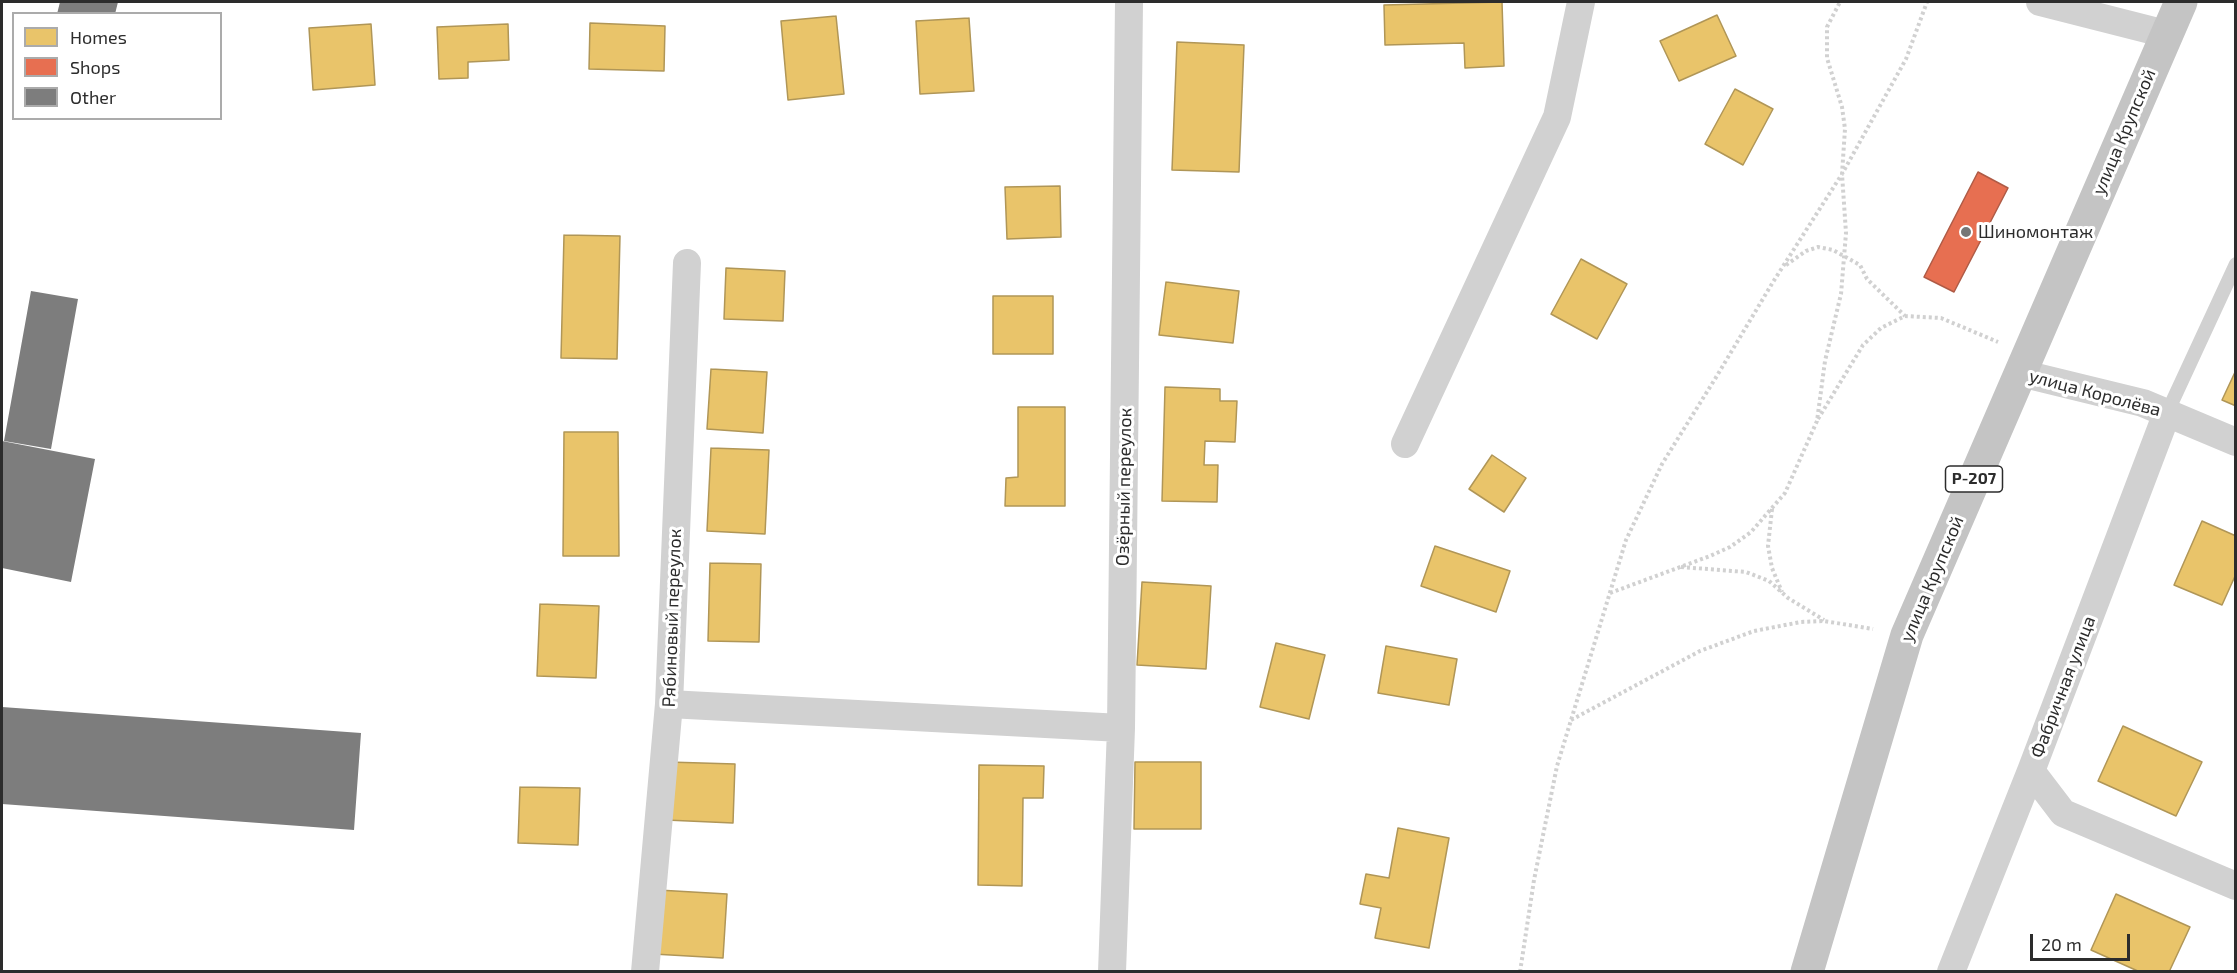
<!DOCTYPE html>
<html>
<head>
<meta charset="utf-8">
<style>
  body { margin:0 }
  #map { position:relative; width:2237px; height:973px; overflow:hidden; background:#fff; font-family:"Exo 2",sans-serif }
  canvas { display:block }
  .frame { position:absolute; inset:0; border:3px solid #2c2c2c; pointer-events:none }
  .legend { position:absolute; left:12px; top:12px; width:210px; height:108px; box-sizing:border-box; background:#fff; border:2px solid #ababab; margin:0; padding:8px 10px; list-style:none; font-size:18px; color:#2c2c2c }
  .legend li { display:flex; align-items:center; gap:12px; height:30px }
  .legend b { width:30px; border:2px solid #ababab }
  .scale { position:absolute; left:2030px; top:934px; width:100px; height:27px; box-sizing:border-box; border:3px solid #2c2c2c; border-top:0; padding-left:8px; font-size:18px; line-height:21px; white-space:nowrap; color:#2c2c2c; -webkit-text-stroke:4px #fff; paint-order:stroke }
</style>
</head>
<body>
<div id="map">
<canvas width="2237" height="973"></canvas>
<div class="frame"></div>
<ul class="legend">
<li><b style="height:16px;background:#e9c46a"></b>Homes</li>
<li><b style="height:16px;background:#e76f51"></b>Shops</li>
<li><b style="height:16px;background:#7d7d7d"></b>Other</li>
</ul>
<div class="scale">20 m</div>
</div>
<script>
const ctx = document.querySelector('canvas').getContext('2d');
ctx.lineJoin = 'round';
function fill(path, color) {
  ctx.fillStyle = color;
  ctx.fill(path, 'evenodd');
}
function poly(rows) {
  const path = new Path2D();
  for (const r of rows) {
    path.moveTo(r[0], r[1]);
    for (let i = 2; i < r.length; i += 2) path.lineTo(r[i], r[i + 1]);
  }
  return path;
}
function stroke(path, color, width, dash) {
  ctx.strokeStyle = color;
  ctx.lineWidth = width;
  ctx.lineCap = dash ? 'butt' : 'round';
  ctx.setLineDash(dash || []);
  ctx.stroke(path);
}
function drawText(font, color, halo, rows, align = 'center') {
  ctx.font = font + ' "Exo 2",sans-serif';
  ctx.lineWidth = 6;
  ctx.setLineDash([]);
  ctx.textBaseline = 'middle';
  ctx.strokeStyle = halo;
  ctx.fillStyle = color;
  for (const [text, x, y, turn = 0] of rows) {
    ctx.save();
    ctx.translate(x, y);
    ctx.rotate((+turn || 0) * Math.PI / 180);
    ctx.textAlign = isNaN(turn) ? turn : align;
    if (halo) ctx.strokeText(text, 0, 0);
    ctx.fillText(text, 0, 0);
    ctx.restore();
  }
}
const homes = poly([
  [1502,2,1504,66,1465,68,1464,43,1385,45,1384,5,1502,2],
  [1717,15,1736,56,1679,81,1660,41,1717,15],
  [836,16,844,94,788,100,781,21,836,16],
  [969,18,974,91,920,94,916,21,969,18],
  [590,23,665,26,664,71,589,69,590,23],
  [371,24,375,85,313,90,309,28,371,24],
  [508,24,509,60,468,62,468,78,439,79,437,27,508,24],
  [1177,42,1244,45,1239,172,1172,170,1177,42],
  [1735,89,1773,109,1743,165,1705,144,1735,89],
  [1060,186,1061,237,1007,239,1005,187,1060,186],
  [564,235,620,236,617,359,561,358,564,235],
  [1581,259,1627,284,1597,339,1551,314,1581,259],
  [726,268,785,271,783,321,724,319,726,268],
  [1166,282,1239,291,1233,343,1159,335,1166,282],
  [993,296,1053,296,1053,354,993,354,993,296],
  [711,369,767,372,763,433,707,429,711,369],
  [2236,370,2236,406,2222,400,2236,370],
  [1165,387,1220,389,1220,401,1237,401,1235,442,1205,441,1204,465,1218,465,1217,502,1162,501,1165,387],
  [1018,407,1065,407,1065,506,1005,506,1006,478,1018,477,1018,407],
  [564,432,618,432,619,556,563,556,564,432],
  [711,448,769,450,765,534,707,531,711,448],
  [1492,455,1526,478,1504,512,1469,489,1492,455],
  [2202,521,2236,536,2236,574,2222,605,2174,585,2202,521],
  [1435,546,1510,571,1496,612,1421,586,1435,546],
  [710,563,761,564,759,642,708,641,710,563],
  [1142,582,1211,586,1206,669,1137,665,1142,582],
  [540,604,599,606,596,678,537,676,540,604],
  [1276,643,1325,655,1309,719,1260,707,1276,643],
  [1386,646,1457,659,1449,705,1378,693,1386,646],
  [2123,726,2202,762,2176,816,2098,781,2123,726],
  [668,762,735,764,733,823,666,820,668,762],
  [1135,762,1201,762,1201,829,1134,829,1135,762],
  [979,765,1044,766,1043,798,1023,798,1022,886,978,885,979,765],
  [520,787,580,788,578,845,518,843,520,787],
  [1398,828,1449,838,1429,948,1375,938,1381,908,1360,904,1366,874,1389,878,1398,828],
  [658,890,727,894,723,958,653,954,658,890],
  [2116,894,2190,927,2169,972,2140,972,2091,950,2116,894]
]);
fill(homes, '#e9c46a');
stroke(homes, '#b09657', 1.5);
const shops = poly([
  [1978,172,2008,188,1954,292,1924,277,1978,172]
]);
fill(shops, '#e76f51');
stroke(shops, '#af5b46', 1.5);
fill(poly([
  [60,2,118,2,115,14,57,14],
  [31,291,78,299,51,449,4,441],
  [2,441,95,459,71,582,2,568],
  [2,707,361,733,354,830,2,804]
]), '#7d7d7d');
stroke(poly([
  [1786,265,1806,251,1818,247,1833,250,1860,265,1867,279,1905,316],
  [1818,419,1863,345,1881,328,1905,316,1941,318,1998,342],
  [1772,509,1768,546,1772,568,1782,592],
  [1681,567,1746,572,1769,581,1788,598,1824,620],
  [1610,593,1710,556,1730,547,1751,532,1785,493,1817,421,1825,361,1841,294,1846,233,1842,174,1845,129,1842,107,1827,58,1827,27,1840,2],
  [1571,720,1700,651,1754,631,1801,622,1824,621,1873,629],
  [1520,972,1534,880,1557,766,1626,540,1662,464,1715,379,1773,282,1842,174,1906,59,1927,2]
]), '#d1d1d1', 4, [3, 3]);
stroke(poly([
  [2167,413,2236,264]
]), '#d1d1d1', 14);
stroke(poly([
  [2040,2,2166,34],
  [2020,373,2143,403,2236,442],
  [2167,413,2031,771,2063,813,2236,886],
  [1405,444,1557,117,1581,2],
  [669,704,1121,728],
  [645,972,669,704,687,263],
  [1112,972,1121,728,1129,2],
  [1951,972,2031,771]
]), '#d1d1d1', 28);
stroke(poly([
  [1807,972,1907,635,2181,2]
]), '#c4c4c4', 33);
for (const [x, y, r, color] of [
  [1966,232,6,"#767676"]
]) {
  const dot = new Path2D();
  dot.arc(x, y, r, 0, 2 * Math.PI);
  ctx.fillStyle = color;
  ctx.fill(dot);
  stroke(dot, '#fff', 2);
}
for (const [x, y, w] of [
  [1974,479,57]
]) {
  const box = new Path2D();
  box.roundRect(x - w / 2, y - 13, w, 26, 4.5);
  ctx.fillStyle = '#fff';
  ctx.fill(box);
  stroke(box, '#2c2c2c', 1.5);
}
drawText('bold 16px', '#2c2c2c', null, [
  ["Р-207",1974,479]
]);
drawText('18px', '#2c2c2c', '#fff', [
  ["улица Крупской",2124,132,-67],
  ["улица Королёва",2095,393,15],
  ["Озёрный переулок",1124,487,-89],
  ["улица Крупской",1932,579,-67],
  ["Рябиновый переулок",672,618,-88],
  ["Фабричная улица",2063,687,-69]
]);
drawText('18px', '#2c2c2c', '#fff', [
  ["Шиномонтаж",1978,232]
], 'left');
</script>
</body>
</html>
